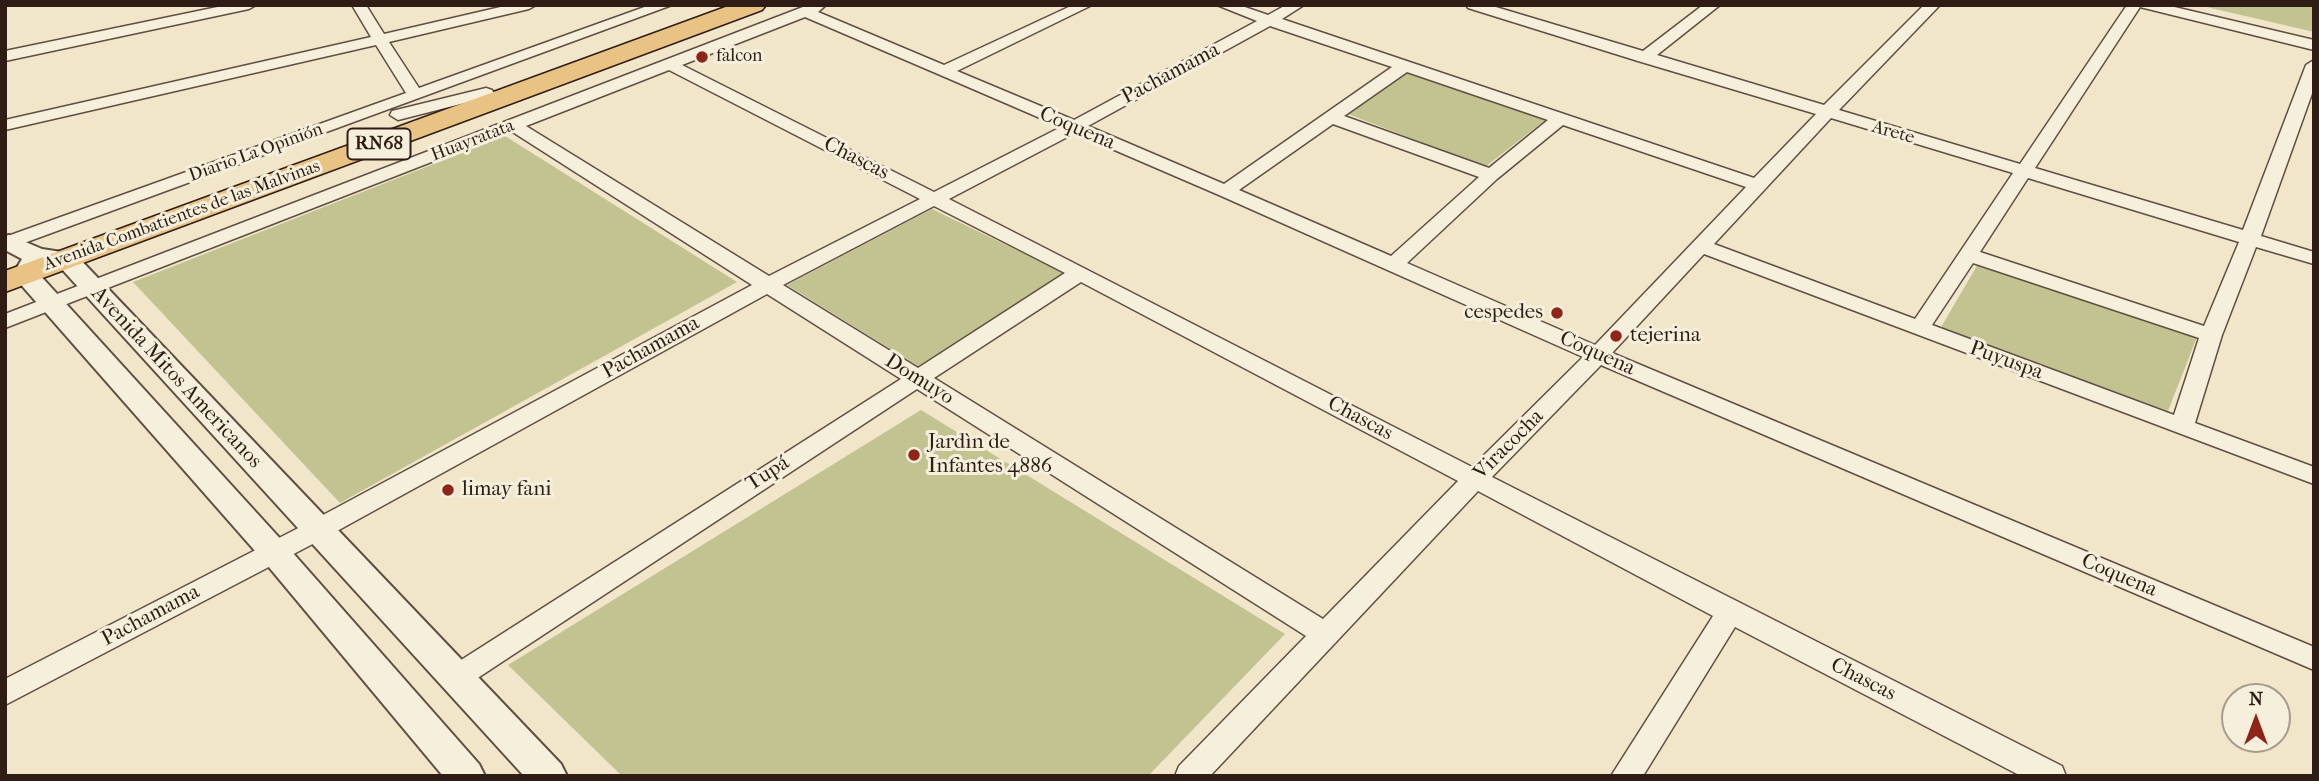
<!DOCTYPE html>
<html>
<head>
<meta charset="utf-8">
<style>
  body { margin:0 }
  #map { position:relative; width:2319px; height:781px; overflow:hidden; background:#f1e6c9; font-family:"IM FELL French Canon",serif }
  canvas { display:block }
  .frame { position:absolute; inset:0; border:7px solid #2f1c15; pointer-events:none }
  .north { position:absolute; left:2221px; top:683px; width:70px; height:70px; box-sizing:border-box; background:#f6efdc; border:2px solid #a69b8c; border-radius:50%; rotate:0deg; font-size:19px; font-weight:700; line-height:28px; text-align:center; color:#2f1c15 }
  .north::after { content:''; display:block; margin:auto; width:24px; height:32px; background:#8f2418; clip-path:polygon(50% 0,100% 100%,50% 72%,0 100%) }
</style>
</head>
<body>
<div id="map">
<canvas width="2319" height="781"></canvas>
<div class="frame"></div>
<div class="north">N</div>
</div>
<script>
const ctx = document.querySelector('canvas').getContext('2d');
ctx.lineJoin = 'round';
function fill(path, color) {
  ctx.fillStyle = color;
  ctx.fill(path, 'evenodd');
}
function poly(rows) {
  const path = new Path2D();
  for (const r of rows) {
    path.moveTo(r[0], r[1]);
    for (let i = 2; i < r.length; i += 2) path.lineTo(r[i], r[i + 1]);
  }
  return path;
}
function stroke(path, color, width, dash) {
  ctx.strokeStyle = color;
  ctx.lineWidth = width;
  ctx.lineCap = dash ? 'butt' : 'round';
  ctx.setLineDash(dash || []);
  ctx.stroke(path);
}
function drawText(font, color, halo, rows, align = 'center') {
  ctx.font = font + ' "IM FELL French Canon",serif';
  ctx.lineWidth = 6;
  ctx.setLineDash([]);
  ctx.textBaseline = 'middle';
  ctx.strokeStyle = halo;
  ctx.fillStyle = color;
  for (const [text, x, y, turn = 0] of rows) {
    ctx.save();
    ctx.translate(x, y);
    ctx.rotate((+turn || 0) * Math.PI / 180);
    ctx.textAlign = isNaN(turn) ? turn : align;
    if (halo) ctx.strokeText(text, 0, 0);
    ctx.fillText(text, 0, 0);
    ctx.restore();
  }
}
fill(poly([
  [2198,5,2314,5,2314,32],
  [1411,70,1549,117,1485,167,1348,114],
  [505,136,737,282,340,503,133,282],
  [932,209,1064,273,918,366,787,285],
  [1978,264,2197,337,2168,411,1940,329],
  [921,410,1285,634,1148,776,622,776,508,665]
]), '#c2c391');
const minor = poly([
  [227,5,256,5,249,9,5,61,5,51,227,5],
  [352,5,366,5,384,34,509,5,536,5,529,9,389,42,419,88,650,5,672,5,16,246,5,247,5,237,406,93,376,45,5,130,5,120,371,37,352,5],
  [808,5,826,5,818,12,944,65,1073,5,1092,5,957,71,1074,120,1257,21,1217,5,1239,5,1268,15,1286,5,1304,5,1282,19,1754,178,1816,114,1638,61,1468,8,1466,5,1489,5,1643,51,1703,5,1720,5,1657,55,1824,105,1924,5,1940,5,1839,110,2020,164,2127,5,2166,5,2314,40,2314,50,2140,7,2035,168,2243,230,2306,65,2314,60,2314,88,2261,236,2314,252,2314,264,2256,247,2222,335,2195,423,2314,467,2314,484,1704,254,1612,353,2314,647,2314,670,1601,365,1492,477,2062,766,2066,776,2021,776,1735,627,1643,776,1611,776,1713,616,1478,491,1210,776,1175,776,1179,766,1306,636,917,389,467,685,457,689,447,685,443,677,447,669,901,379,767,294,328,536,5,705,5,679,310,522,752,285,511,131,5,328,5,314,808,5],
  [805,17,938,74,1061,127,934,192,682,65,805,17],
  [1270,26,1392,67,1224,184,1088,126,1270,26],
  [669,70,920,199,769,276,526,126,669,70],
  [1407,72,1548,120,1489,168,1344,116,1407,72],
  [1831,118,2013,173,1915,319,1714,244,1831,118],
  [1333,124,1479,177,1391,256,1239,190,1333,124],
  [1563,125,1746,187,1595,345,1407,263,1497,179,1563,125],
  [1075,133,1219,195,1583,357,1472,467,949,199,1075,133],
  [2028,178,2239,242,2204,326,1980,252,2028,178],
  [934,206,1065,273,918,368,783,285,934,206],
  [1973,263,2199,338,2174,415,1932,325,1973,263],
  [1081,282,1458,481,1323,619,934,378,1081,282],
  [486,88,492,90,494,93,492,96,398,120,390,115,392,111,486,88]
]);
const tertiary = poly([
  [9,235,42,249,75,254,561,764,567,776,524,776,59,266,43,264,38,273,285,544,479,764,485,776,443,776,263,560,16,279,13,274,22,259,5,250,5,236,9,235]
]);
const primary = poly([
  [731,5,766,5,762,10,5,292,5,271,731,5]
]);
stroke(minor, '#604e42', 3);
stroke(tertiary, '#604e42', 4);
stroke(primary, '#2f1c15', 3);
fill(minor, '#f6efdc');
fill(tertiary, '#f6efdc');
fill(primary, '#e8c384');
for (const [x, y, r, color] of [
  [702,57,7,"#8f2418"],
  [1557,313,7,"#8f2418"],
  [1616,336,7,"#8f2418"],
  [914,455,7,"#8f2418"],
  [448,490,7,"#8f2418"]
]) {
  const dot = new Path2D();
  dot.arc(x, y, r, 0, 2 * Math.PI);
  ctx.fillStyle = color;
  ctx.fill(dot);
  stroke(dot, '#f6efdc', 2.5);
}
drawText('18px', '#2f1c15', '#f6efdc', [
  ["falcon",716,57]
], 'left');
drawText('18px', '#2f1c15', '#f6efdc', [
  ["Arete",1893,133,16],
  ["Huayratata",473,141,-21],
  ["Diario La Opinión",256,153,-20],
  ["Avenida Combatientes de las Malvinas",182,216,-20]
]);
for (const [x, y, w] of [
  [379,144,63]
]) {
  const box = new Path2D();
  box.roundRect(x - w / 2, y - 15.5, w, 31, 5);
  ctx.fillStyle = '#f6efdc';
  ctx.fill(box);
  stroke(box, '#2f1c15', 2);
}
drawText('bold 19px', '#2f1c15', null, [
  ["RN68",379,144]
]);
drawText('21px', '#2f1c15', '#f6efdc', [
  ["Pachamama",1171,74,-28],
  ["Coquena",1077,129,23],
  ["Chascas",856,159,27],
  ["Pachamama",651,348,-29],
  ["Coquena",1597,354,24],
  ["Puyuspa",2006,361,20],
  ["Avenida Mitos Americanos",176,378,47],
  ["Domuyo",919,380,32],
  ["Chascas",1360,419,28],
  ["Viracocha",1509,445,-45],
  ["Tupá",768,474,-33],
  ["Coquena",2119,576,23],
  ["Pachamama",151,616,-28],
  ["Chascas",1863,680,27]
]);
drawText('21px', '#2f1c15', '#f6efdc', [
  ["cespedes",1543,313,"right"],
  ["tejerina",1630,336],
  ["Jardìn de",928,443],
  ["Infantes 4886",928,467],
  ["limay fani",462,490]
], 'left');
</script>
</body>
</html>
